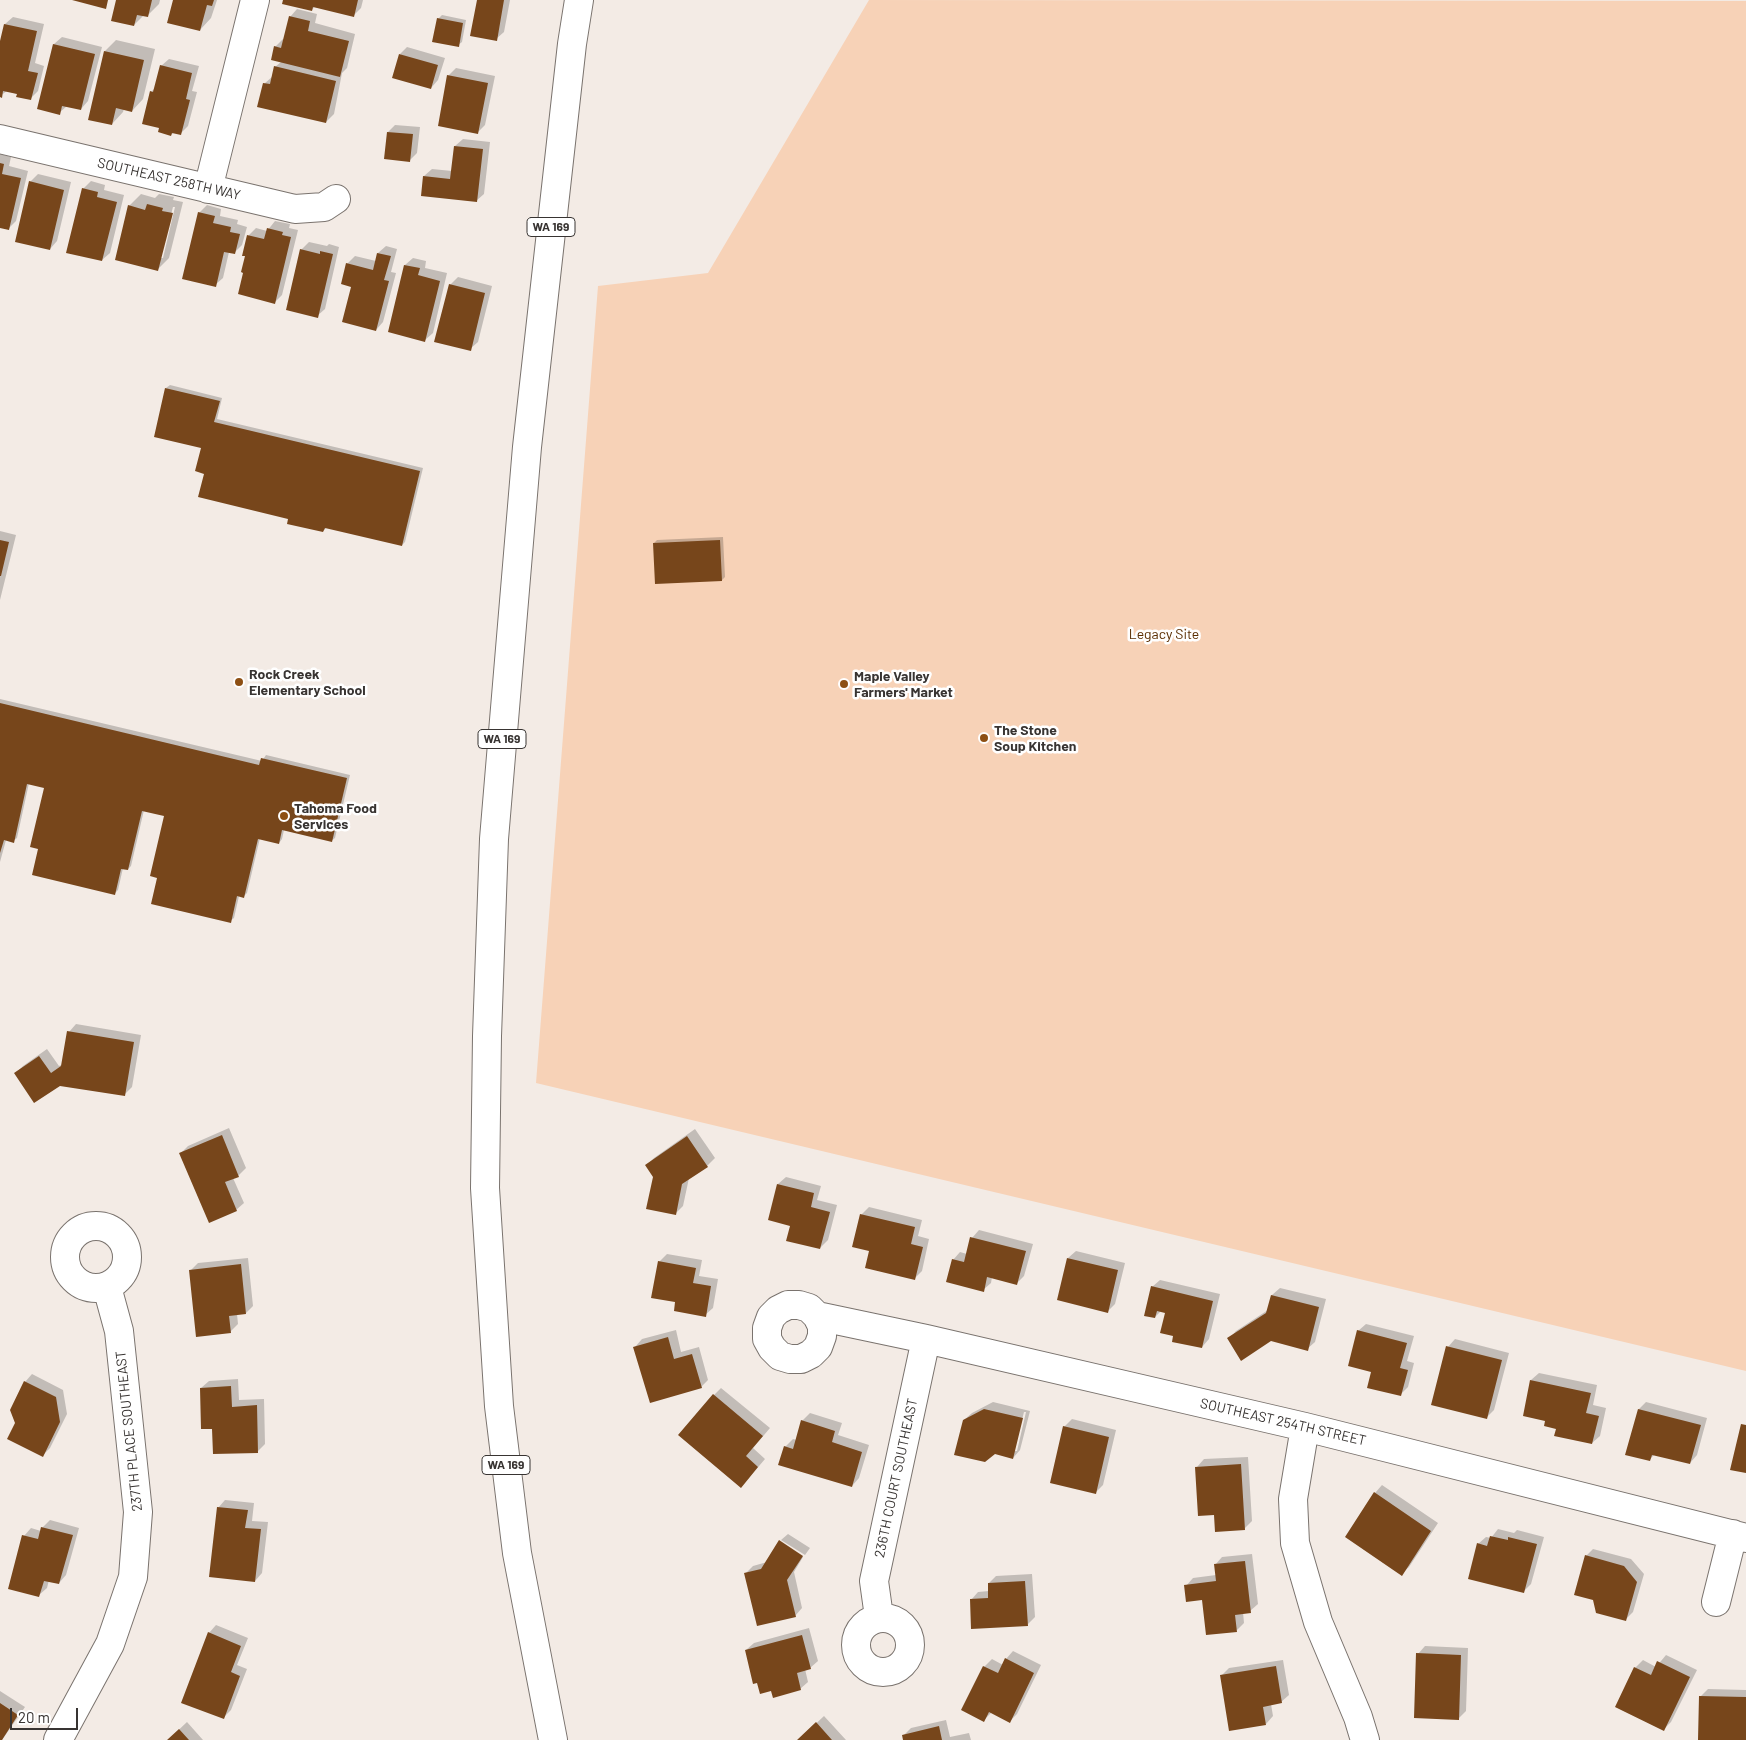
<!DOCTYPE html>
<html>
<head>
<meta charset="utf-8">
<style>
  body { margin:0 }
  #map { position:relative; width:1746px; height:1740px; overflow:hidden; background:#f3ebe5; font-family:Barlow,sans-serif }
  canvas { display:block }
  .scale { position:absolute; left:10px; top:1708px; width:68px; height:22px; box-sizing:border-box; border:2px solid #383432; border-top:0; padding-left:6px; font-size:15px; line-height:18px; white-space:nowrap; color:#383432; -webkit-text-stroke:4px #fff; paint-order:stroke }
</style>
</head>
<body>
<div id="map">
<canvas width="1746" height="1740"></canvas>
<div class="scale">20 m</div>
</div>
<script>
const ctx = document.querySelector('canvas').getContext('2d');
ctx.lineJoin = 'round';
function fill(path, color) {
  ctx.fillStyle = color;
  ctx.fill(path, 'evenodd');
}
function poly(rows) {
  const path = new Path2D();
  for (const r of rows) {
    if (r.length === 3) {
      path.moveTo(r[0] + r[2], r[1]);
      path.arc(r[0], r[1], r[2], 0, 2 * Math.PI);
      continue;
    }
    path.moveTo(r[0], r[1]);
    for (let i = 2; i < r.length; i += 2) path.lineTo(r[i], r[i + 1]);
  }
  return path;
}
function stroke(path, color, width, dash) {
  ctx.strokeStyle = color;
  ctx.lineWidth = width;
  ctx.lineCap = dash ? 'butt' : 'round';
  ctx.setLineDash(dash || []);
  ctx.stroke(path);
}
function drawText(font, color, halo, rows, align = 'center') {
  ctx.font = font + ' Barlow,sans-serif';
  ctx.lineWidth = 5;
  ctx.setLineDash([]);
  ctx.textBaseline = 'middle';
  ctx.strokeStyle = halo;
  ctx.fillStyle = color;
  for (const [text, x, y, turn = 0] of rows) {
    ctx.save();
    ctx.translate(x, y);
    ctx.rotate((+turn || 0) * Math.PI / 180);
    ctx.textAlign = isNaN(turn) ? turn : align;
    if (halo) ctx.strokeText(text, 0, 0);
    ctx.fillText(text, 0, 0);
    ctx.restore();
  }
}
fill(poly([
  [869,0,1746,1,1746,1371,536,1083,598,286,708,273]
]), '#f7d2b7');
fill(poly([
  [117,0,160,0,159,4,147,16,144,15,134,25],
  [174,0,217,0,211,18,200,30],
  [284,0,363,0,361,8,354,15,315,6,312,10],
  [478,0,510,0,504,32,496,39],
  [297,9,317,14,315,23,355,34,347,68,342,73,334,114,326,122,264,84,273,76,275,67,281,62,275,47,283,39,284,40,290,17],
  [442,15,466,20,462,42,458,45,438,19],
  [13,17,44,24,35,63,44,66,38,91,31,98,7,91,0,96,0,47,5,24],
  [62,37,102,47,88,101,81,109,67,106,59,113,54,44],
  [116,40,155,49,143,99,132,111,124,109,123,112,112,124,105,51],
  [407,47,445,58,438,80,431,88,400,54],
  [169,59,199,66,192,91,197,92,188,126,181,133,174,132,171,135,160,127,151,92,156,87,161,66],
  [456,68,495,76,485,125,478,132,448,76],
  [395,125,420,127,417,153,410,160,388,132],
  [463,139,490,142,484,194,476,201,422,195,424,176,432,169,452,171,455,146],
  [0,154,11,157,9,166,28,171,16,221,8,229,0,227],
  [38,174,71,182,57,241,50,249,30,182],
  [91,181,105,185,104,190,124,195,110,253,102,260,83,189],
  [141,194,155,198,159,194,174,197,173,200,183,202,169,258,158,269,129,206],
  [173,207,175,207,163,258,160,258],
  [207,205,221,209,220,216,238,220,237,224,247,227,242,245,234,253,229,252,223,278,215,285,199,213],
  [275,221,290,224,289,228,298,230,282,295,275,302,245,272,246,255,244,255,249,235,256,228,267,231],
  [309,242,327,246,329,244,339,247,325,309,317,316,301,250],
  [386,246,397,249,391,272,396,273,383,322,376,330,347,264,355,256,376,261,378,253],
  [413,258,426,261,425,268,447,273,433,333,425,340,405,265],
  [458,277,492,286,478,342,470,349,450,285],
  [170,385,222,398,217,419,423,468,405,542,402,545,327,527,323,531,290,518,205,473,202,447,166,388],
  [0,531,16,535,0,600],
  [723,537,725,577,722,580,654,543,657,540],
  [0,699,262,761,266,755,350,775,335,838,331,841,284,830,282,839,279,843,260,838,247,893,243,897,239,896,234,918,230,921,158,877,166,815,144,810,131,866,128,869,123,868,118,890,115,893,40,848,46,787,29,783,17,838,13,841,6,840,0,862],
  [76,1024,141,1035,132,1087,124,1095,16,1073,23,1066,47,1049,59,1066,63,1064,69,1032],
  [229,1128,246,1168,238,1176,233,1178,244,1203,236,1210,181,1153,188,1146],
  [695,1129,715,1158,707,1166,689,1178,683,1206,675,1214,647,1165,654,1158],
  [786,1177,821,1186,817,1200,837,1205,828,1240,820,1248,791,1225,769,1219,778,1184],
  [869,1207,922,1220,918,1236,929,1239,922,1271,914,1279,870,1250,861,1215],
  [979,1230,1033,1244,1024,1276,1017,1283,992,1277,991,1283,983,1290,953,1260,960,1252,967,1254,972,1238],
  [1076,1251,1125,1263,1115,1304,1108,1311,1068,1258],
  [667,1254,702,1260,699,1276,718,1279,713,1308,705,1315,677,1301,659,1262],
  [248,1258,253,1306,246,1313,237,1314,238,1324,230,1332,190,1271,198,1263],
  [1160,1280,1220,1294,1209,1339,1202,1347,1175,1335,1167,1312,1161,1311,1155,1317,1152,1287],
  [1280,1288,1326,1299,1315,1342,1307,1349,1271,1340,1229,1339,1236,1331,1268,1310,1272,1295],
  [1366,1324,1414,1336,1407,1361,1414,1363,1408,1387,1400,1395,1373,1371,1358,1331],
  [676,1330,681,1352,699,1347,708,1380,701,1387,635,1347,642,1339],
  [1455,1339,1509,1353,1494,1410,1486,1418,1448,1347],
  [1539,1373,1597,1385,1593,1405,1606,1408,1600,1436,1592,1443,1557,1428,1547,1420,1531,1380],
  [32,1374,63,1390,67,1414,50,1448,43,1455,17,1423,25,1382],
  [238,1379,239,1400,264,1399,265,1444,258,1451,213,1427,201,1388,209,1381],
  [721,1388,770,1428,753,1448,765,1459,748,1479,714,1395],
  [993,1402,1030,1411,1020,1450,1013,1458,995,1453,964,1420,972,1413],
  [1024,1412,1026,1412,1017,1451,1014,1451],
  [1646,1402,1707,1418,1697,1455,1690,1463,1655,1454,1649,1460,1627,1454,1639,1409],
  [810,1413,842,1423,838,1435,869,1445,859,1478,852,1486,785,1447,793,1439,797,1440,802,1421],
  [1072,1419,1116,1430,1103,1485,1096,1492,1064,1427],
  [1248,1457,1252,1521,1244,1529,1215,1514,1197,1467,1204,1459],
  [1382,1485,1438,1523,1409,1567,1401,1574,1375,1493],
  [225,1500,254,1503,252,1521,268,1522,262,1573,255,1581,218,1508],
  [50,1520,79,1528,66,1575,59,1583,49,1580,47,1588,39,1595,24,1536,31,1528,41,1531,42,1528],
  [1498,1529,1514,1533,1517,1530,1544,1537,1531,1584,1523,1592,1478,1544,1486,1537,1491,1538],
  [788,1534,810,1548,805,1555,781,1540],
  [780,1542,803,1557,794,1572,802,1608,795,1616,746,1573,753,1566,767,1562],
  [1593,1549,1631,1559,1644,1574,1633,1612,1625,1620,1586,1556],
  [1252,1554,1258,1604,1250,1611,1243,1612,1244,1623,1237,1630,1203,1599,1186,1586,1193,1578,1216,1575,1215,1565,1222,1557],
  [1032,1574,1035,1617,1028,1624,971,1600,978,1592,989,1591,989,1583,996,1576],
  [216,1625,248,1638,237,1665,247,1669,231,1710,223,1718,209,1633],
  [809,1628,818,1661,810,1668,805,1669,808,1682,800,1689,772,1690,758,1682,746,1650,754,1643],
  [1425,1646,1468,1648,1466,1711,1458,1719,1418,1654],
  [1013,1651,1041,1665,1017,1714,1010,1721,992,1712,984,1720,963,1709,984,1667,992,1659,1003,1665,1006,1659],
  [1666,1655,1697,1670,1671,1722,1663,1730,1616,1707,1635,1668,1643,1660,1656,1667],
  [1283,1660,1289,1695,1281,1702,1271,1704,1273,1716,1266,1724,1221,1676,1229,1668],
  [1708,1689,1746,1690,1746,1740,1700,1740,1700,1697],
  [0,1691,25,1707,2,1740,0,1740],
  [824,1716,846,1740,799,1740,806,1733],
  [946,1720,950,1737,969,1733,971,1740,904,1740,903,1736,911,1728],
  [187,1722,203,1740,168,1740]
]), '#0003');
fill(poly([
  [72,0,108,0,106,9],
  [116,0,152,0,148,17,137,15,134,26,111,21],
  [173,0,214,0,212,6,207,5,200,31,167,23],
  [283,0,358,0,354,17,313,7,312,11,282,4],
  [477,0,504,0,497,41,470,36],
  [289,16,310,21,308,31,349,41,340,77,271,60,274,46,281,48],
  [437,18,463,23,459,47,432,42],
  [4,24,37,31,28,71,38,73,31,100,16,97,17,94,3,91,2,98,0,97,0,41],
  [53,44,95,54,81,110,62,106,60,115,37,109],
  [104,51,144,60,132,112,116,108,112,125,88,120],
  [399,54,438,65,431,89,392,78],
  [160,65,192,73,186,99,190,100,181,135,172,133,171,136,158,132,159,128,142,124,150,91,153,92],
  [274,66,336,81,326,123,257,107,263,83,270,84],
  [447,75,488,83,478,134,438,126],
  [387,132,413,134,410,162,384,159],
  [454,146,483,149,477,202,421,196,423,176,450,179],
  [0,163,4,164,2,174,21,178,9,230,0,228],
  [29,181,64,190,50,250,15,242],
  [82,188,98,192,97,197,117,202,102,261,66,253],
  [147,204,163,208,162,211,173,213,158,271,115,260,128,205,145,210],
  [198,212,215,216,213,223,231,227,230,232,240,234,235,254,224,252,216,287,182,279],
  [267,228,283,232,282,235,291,237,275,304,238,294,243,273,241,272,245,256,242,256,247,235,264,239],
  [300,249,320,254,320,251,333,254,318,318,286,310],
  [377,253,391,256,384,280,389,281,376,331,342,322,351,287,341,284,346,263,373,270],
  [404,265,420,268,418,275,440,281,425,342,388,332],
  [449,284,485,293,471,351,434,342],
  [165,388,220,401,214,422,420,471,402,546,325,528,323,532,287,524,288,519,198,497,204,474,195,471,201,448,154,437],
  [0,540,9,542,1,576,0,576],
  [720,540,722,581,655,584,653,543],
  [0,703,259,765,261,758,347,778,332,842,282,830,279,844,258,839,244,898,237,896,231,923,151,904,157,878,150,876,164,816,142,811,128,870,121,869,115,895,32,875,38,849,30,847,44,788,27,784,14,843,4,840,0,853],
  [67,1031,134,1042,125,1096,60,1086,34,1103,14,1073,39,1056,51,1073,61,1066],
  [222,1135,239,1177,225,1182,237,1211,209,1223,179,1153],
  [687,1136,708,1167,682,1184,676,1215,646,1209,653,1177,645,1165],
  [777,1184,814,1193,811,1207,830,1212,820,1249,786,1241,790,1226,768,1220],
  [860,1214,915,1227,911,1244,923,1247,915,1280,865,1268,869,1251,852,1247],
  [970,1237,1026,1251,1017,1285,987,1277,984,1292,946,1282,952,1259,964,1262],
  [1067,1258,1118,1270,1108,1313,1057,1300],
  [658,1261,696,1268,693,1283,711,1286,706,1317,674,1311,675,1302,651,1298],
  [241,1264,246,1314,229,1316,231,1333,196,1337,189,1270],
  [1151,1286,1213,1301,1202,1348,1172,1342,1173,1336,1160,1333,1165,1313,1157,1311,1155,1318,1144,1316],
  [1271,1295,1319,1307,1308,1351,1271,1341,1241,1361,1227,1338,1266,1313],
  [1357,1330,1407,1343,1400,1368,1408,1370,1401,1396,1367,1388,1371,1372,1348,1366],
  [668,1337,674,1359,692,1354,702,1388,650,1403,633,1347],
  [1446,1346,1502,1360,1487,1419,1431,1405],
  [1530,1380,1591,1393,1586,1413,1599,1416,1592,1444,1554,1436,1556,1429,1544,1426,1545,1421,1523,1416],
  [24,1381,56,1397,60,1422,43,1457,7,1439,15,1423,10,1410],
  [231,1386,232,1407,257,1405,258,1453,213,1454,212,1429,201,1429,200,1388],
  [713,1394,763,1436,746,1456,758,1467,741,1488,678,1435],
  [984,1409,1023,1418,1013,1459,995,1454,985,1462,954,1455,963,1420],
  [1638,1409,1701,1425,1690,1464,1652,1455,1650,1461,1625,1455],
  [801,1420,835,1431,832,1442,862,1452,852,1487,778,1465,784,1446,793,1449],
  [1741,1424,1746,1425,1746,1473,1730,1470],
  [1063,1426,1109,1437,1096,1494,1050,1483],
  [1241,1464,1245,1530,1215,1532,1214,1515,1198,1516,1195,1467],
  [1374,1492,1431,1531,1402,1576,1345,1537],
  [217,1507,248,1510,245,1528,261,1529,255,1582,209,1577],
  [41,1527,73,1535,59,1584,44,1581,39,1597,8,1589,22,1535,38,1539],
  [1490,1536,1508,1540,1508,1537,1537,1544,1524,1593,1468,1579,1477,1543,1487,1546],
  [779,1540,803,1556,787,1580,796,1617,757,1626,744,1573,761,1569],
  [1585,1555,1624,1566,1637,1582,1626,1621,1596,1613,1593,1600,1574,1595],
  [1245,1561,1251,1613,1235,1615,1237,1632,1206,1635,1202,1600,1186,1602,1184,1585,1216,1581,1214,1564],
  [1025,1581,1028,1626,971,1629,970,1599,988,1598,988,1583],
  [208,1632,241,1646,231,1672,240,1676,224,1719,181,1703],
  [802,1635,811,1669,797,1673,801,1690,773,1698,771,1691,760,1694,757,1683,753,1684,745,1650],
  [1416,1653,1461,1655,1459,1720,1414,1718],
  [1005,1658,1034,1673,1010,1723,989,1712,984,1722,961,1710,983,1666,998,1673],
  [1657,1661,1690,1677,1664,1731,1615,1707,1634,1667,1651,1675],
  [1276,1666,1282,1703,1263,1707,1266,1725,1229,1731,1220,1675],
  [1699,1696,1746,1697,1746,1740,1698,1740],
  [0,1703,18,1715,2,1740,0,1740],
  [816,1722,832,1740,797,1740],
  [939,1726,942,1740,903,1740,902,1735],
  [179,1729,189,1740,167,1740]
]), '#77461b');
const minor = poly([
  [0,139,295,209,324,207,336,199],
  [208,189,255,0],
  [96,1257,31],
  [817,1316,822,1326,822,1336,818,1347,811,1354,801,1359,790,1359,780,1356,772,1348,767,1339,767,1328,771,1317,778,1310,788,1305,799,1305,809,1308,817,1316,926,1339,1305,1427,1746,1538],
  [1305,1427,1293,1499,1295,1543,1318,1622,1358,1717,1365,1740],
  [1716,1602,1733,1534],
  [879,1617,874,1581,926,1339],
  [883,1645,27],
  [58,1740,110,1644,133,1577,138,1512,119,1331,107,1287]
]);
const major = poly([
  [553,1740,517,1553,499,1406,485,1188,487,1036,494,839,527,447,572,44,579,0]
]);
stroke(minor, '#7a736e', 30);
stroke(major, '#7a736e', 30);
stroke(minor, '#fff', 28);
stroke(major, '#fff', 28);
for (const [x, y, r, color] of [
  [239,682,5,"#8d4f13"],
  [844,684,5,"#8d4f13"],
  [984,738,5,"#8d4f13"],
  [284,816,5,"#8d4f13"]
]) {
  const dot = new Path2D();
  dot.arc(x, y, r, 0, 2 * Math.PI);
  ctx.fillStyle = color;
  ctx.fill(dot);
  stroke(dot, '#fff', 2);
}
for (const [x, y, w] of [
  [551,227,48],
  [502,739,48],
  [506,1465,48]
]) {
  const box = new Path2D();
  box.roundRect(x - w / 2, y - 9.5, w, 19, 4);
  ctx.fillStyle = '#fff';
  ctx.fill(box);
  stroke(box, '#383432', 1);
}
drawText('bold 12px', '#383432', null, [
  ["WA 169",551,227],
  ["WA 169",502,739],
  ["WA 169",506,1465]
]);
drawText('14px', '#383432', '#fff', [
  ["SOUTHEAST 258TH WAY",169,179,13],
  ["SOUTHEAST 254TH STREET",1283,1422,13],
  ["237TH PLACE SOUTHEAST",129,1431,-96],
  ["236TH COURT SOUTHEAST",896,1478,-78]
]);
drawText('14px', '#5a2d00', '#fff', [
  ["Legacy Site",1164,634]
]);
drawText('bold 14px', '#383432', '#fff', [
  ["Rock Creek",249,674],
  ["Elementary School",249,690],
  ["Maple Valley",854,676],
  ["Farmers' Market",854,692],
  ["The Stone",994,730],
  ["Soup Kitchen",994,746],
  ["Tahoma Food",294,808],
  ["Services",294,824]
], 'left');
</script>
</body>
</html>
